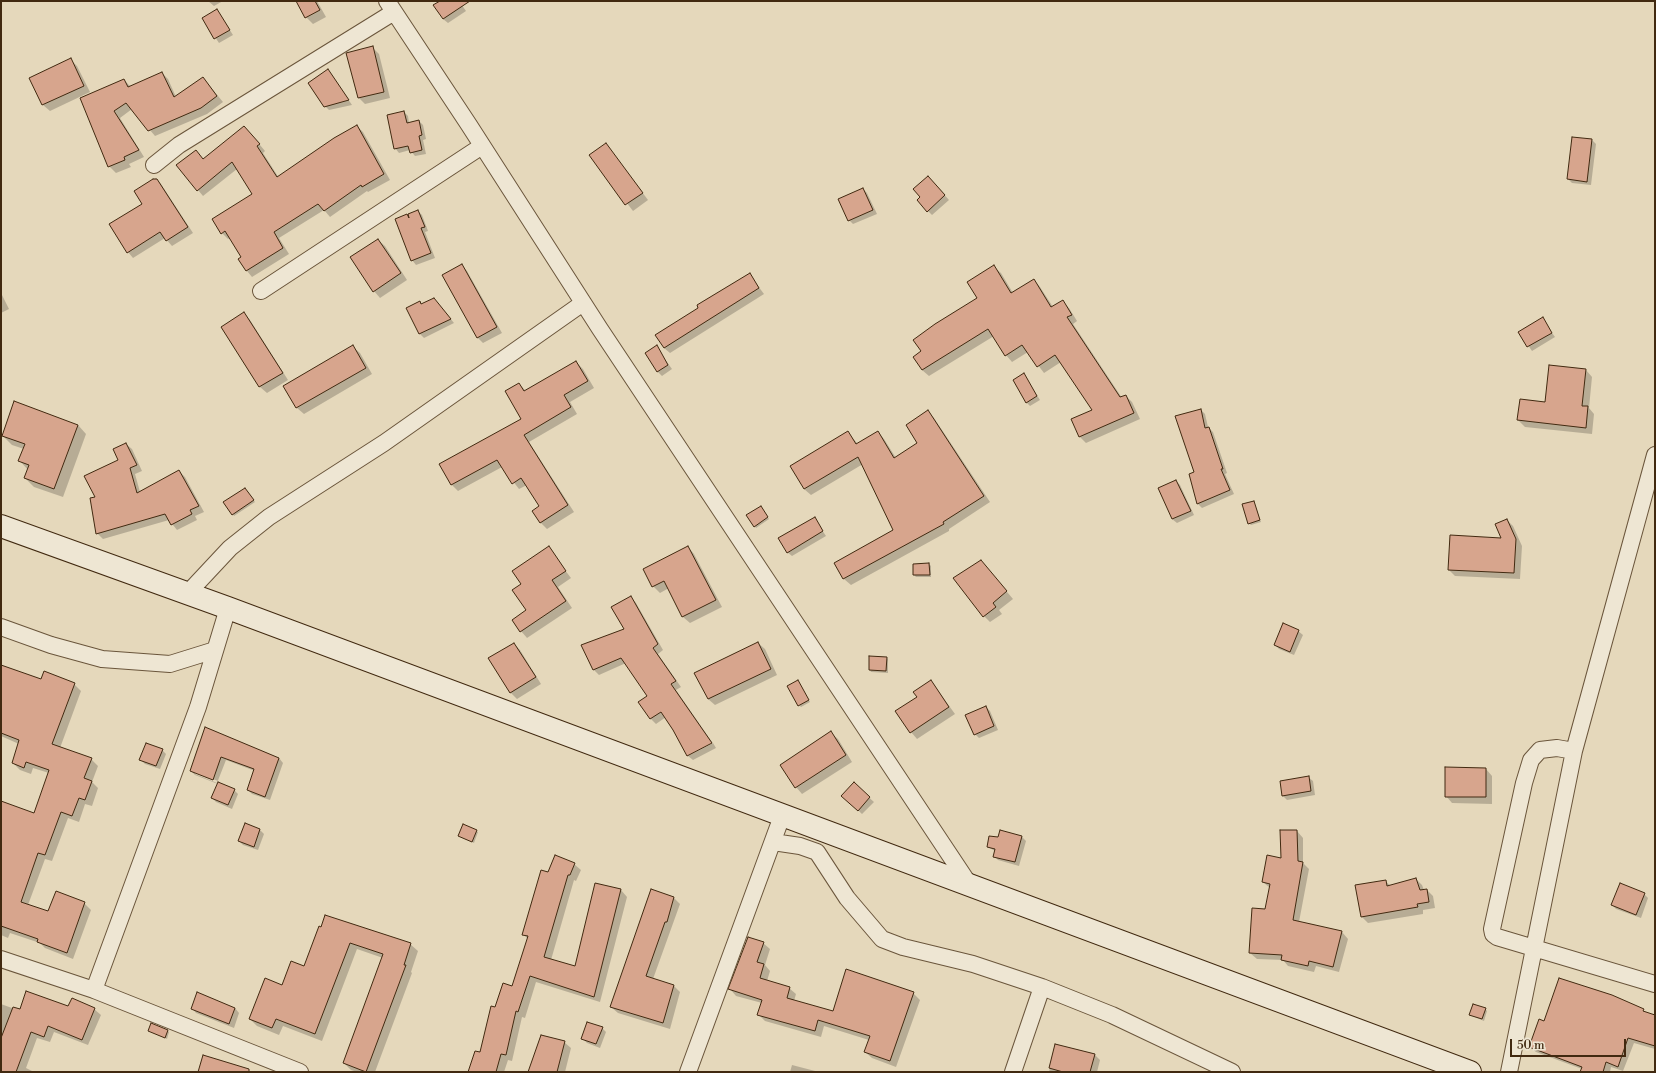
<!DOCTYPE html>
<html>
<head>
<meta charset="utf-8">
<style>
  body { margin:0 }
  #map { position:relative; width:1656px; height:1073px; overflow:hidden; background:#e5d8bb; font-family:"Libre Bodoni",serif }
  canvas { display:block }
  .frame { position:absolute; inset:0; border:2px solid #412910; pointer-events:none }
  .scale { position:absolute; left:1510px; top:1039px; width:116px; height:18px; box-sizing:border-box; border:2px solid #412910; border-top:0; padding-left:5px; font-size:12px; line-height:14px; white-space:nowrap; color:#412910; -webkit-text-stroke:3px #eee6d3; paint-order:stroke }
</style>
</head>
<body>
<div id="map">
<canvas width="1656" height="1073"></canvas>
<div class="frame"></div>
<div class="scale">50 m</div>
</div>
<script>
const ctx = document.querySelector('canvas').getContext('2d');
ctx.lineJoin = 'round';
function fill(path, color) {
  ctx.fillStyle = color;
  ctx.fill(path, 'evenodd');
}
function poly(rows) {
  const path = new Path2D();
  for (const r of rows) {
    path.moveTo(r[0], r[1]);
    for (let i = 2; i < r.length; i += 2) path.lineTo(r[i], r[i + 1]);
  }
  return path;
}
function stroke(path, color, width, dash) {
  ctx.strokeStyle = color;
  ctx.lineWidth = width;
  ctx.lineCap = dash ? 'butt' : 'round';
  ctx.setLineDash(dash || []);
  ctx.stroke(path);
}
fill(poly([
  [208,1,223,1,214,6],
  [297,1,317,1,326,17,313,24,306,17],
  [442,1,459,1,466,11,448,23,443,19],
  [217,10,233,35,219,43,203,19],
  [372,47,379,54,390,98,365,104,359,98],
  [71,60,77,66,90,92,50,111,43,105],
  [328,71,332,75,352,105,329,110,325,106],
  [162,73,168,79,176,97,203,78,223,102,207,114,155,136,132,109,120,118,144,157,129,164,131,167,116,173,109,166,81,98,124,80,131,87],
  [404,112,408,116,409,123,419,121,423,125,426,139,423,140,426,154,415,156,410,150,399,153,395,148],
  [357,126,363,132,390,180,368,192,367,191,330,217,324,210,279,238,289,254,252,277,247,271,242,257,230,238,228,239,222,233,254,194,237,169,203,196,198,190,201,157,204,160,250,133,265,151,263,153,279,178],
  [1573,138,1592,140,1596,144,1591,185,1572,183,1568,179],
  [606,144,648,200,633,211,590,155],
  [156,178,161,184,193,233,172,246,165,238,133,258,128,252,144,205,135,191],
  [932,181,949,200,932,215,928,211],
  [863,189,867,193,877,214,853,224,849,220],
  [418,211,422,215,428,231,425,232,435,258,416,265,412,260,410,219],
  [378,240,385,246,407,280,380,298,374,291],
  [462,265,467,271,502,333,483,343,478,338,444,275],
  [994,267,1001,273,1013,293,1034,280,1040,287,1053,307,1062,301,1069,308,1077,321,1073,324,1122,398,1126,396,1132,402,1140,419,1086,443,1080,437,1073,420,1093,411,1061,362,1044,373,1028,352,1012,362,1006,355,994,336,929,376,922,370,914,357,923,352,979,298],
  [749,274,764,294,670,353,664,348,699,308],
  [1,293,9,309,1,313],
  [420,303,422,305,438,303,454,323,424,338,420,334,408,309],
  [244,313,250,320,288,380,267,393,260,387,222,327],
  [1542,319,1555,337,1532,351,1519,332],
  [353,347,360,353,372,374,304,414,297,408,284,386],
  [656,347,672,369,662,376,657,371],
  [576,362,583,369,594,388,570,402,577,414,529,442,574,512,547,529,540,522,541,507,527,485,519,489,502,467,458,491,452,485,441,465,522,420,519,384,526,391],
  [1550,366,1586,370,1592,377,1589,408,1594,414,1592,434,1525,427,1518,420,1545,403],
  [1024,375,1040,400,1030,406,1026,402],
  [1201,410,1205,414,1208,427,1213,432,1227,473,1225,474,1234,494,1202,508,1198,504,1191,475,1195,473],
  [928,412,934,418,990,502,949,529,949,531,851,585,844,579,836,564,895,531,863,464,811,495,804,489,848,433,858,444,878,432,884,439,896,458,919,443],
  [78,425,86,434,63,497,34,487,25,478,28,470,20,461,24,449,12,445,3,436],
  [126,444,132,449,142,471,135,474,140,492,179,471,185,477,204,512,195,516,197,520,177,530,169,520,103,539,97,533,96,498,119,460],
  [1176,481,1180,485,1194,515,1177,523,1172,519],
  [247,491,255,502,234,516,233,514],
  [1254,502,1261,522,1251,525,1249,523],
  [762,509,769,519,756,528,755,526],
  [814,518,826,536,792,556,787,552],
  [1507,520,1513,526,1522,546,1520,579,1455,576,1449,570,1503,539],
  [688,547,694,554,722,607,690,623,683,617,669,588,660,593,653,586],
  [548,548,571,578,558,587,572,608,527,638,521,631],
  [981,561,1013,599,999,610,1002,614,990,622,984,616],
  [929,564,931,566,931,577,916,577,914,575],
  [631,597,636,603,663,650,658,654,681,687,676,690,712,742,688,754,688,756,666,717,656,724,651,719,649,696,626,663,599,675,594,670,583,646,625,629],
  [1298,631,1303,635,1294,655,1279,649,1275,645],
  [758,643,765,649,777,675,715,705,708,699],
  [514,644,520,650,541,684,517,699,510,692],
  [870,657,887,658,888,659,888,673,871,672,870,670],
  [1,666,42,680,74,684,81,691,60,748,91,759,98,766,92,782,98,788,92,806,85,804,79,822,68,818,52,861,45,859,28,905,49,912,84,903,91,910,73,959,45,948,40,943,10,933,8,938,1,935,1,810,35,814,49,773,33,768,31,774,20,770,13,763,19,744,1,736],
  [931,681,955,714,917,739,911,732],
  [799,683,810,702,801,707,799,705],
  [986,707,990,711,998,730,979,738,975,734],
  [205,728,279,758,283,763,270,800,252,794,248,790,255,771,226,760,217,783,234,790,238,794,232,809,216,802,212,798,218,784,195,775,191,771],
  [195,772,218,781,217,783,195,774],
  [831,733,838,739,852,762,802,794,796,787],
  [713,743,716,748,693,760,688,756],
  [162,750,166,754,160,769,145,764,140,759],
  [1486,769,1492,776,1492,804,1452,803,1446,796],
  [1308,777,1313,781,1315,795,1287,800,1283,796,1281,782],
  [854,784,874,802,862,814,843,796],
  [245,824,260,830,264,834,258,850,243,845,239,841],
  [476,831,478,832,474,843,459,836],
  [1001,831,1022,837,1026,841,1019,866,998,860,994,856,995,851,988,847,999,838],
  [1297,831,1303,838,1303,863,1309,869,1299,922,1342,932,1348,939,1339,972,1316,966,1314,972,1288,966,1283,960,1257,959,1250,953,1266,910,1270,888,1263,882,1282,859],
  [574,864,581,870,576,881,574,880,551,960,575,968,596,884,621,890,627,897,600,1002,536,982,525,1018,522,1017,512,1061,508,1060,504,1072,469,1072,481,1054,496,1009,513,987,528,939,523,934,549,874],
  [1416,879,1422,885,1424,890,1427,890,1433,896,1435,908,1423,910,1423,914,1368,923,1362,917,1385,881,1391,886],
  [651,890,674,898,680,904,653,979,674,986,680,992,670,1029,618,1013,611,1007],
  [1644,894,1648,898,1641,918,1616,909,1612,905],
  [320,928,410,944,418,951,411,972,412,973,375,1072,357,1072,351,1070,344,1063,383,958,357,949,322,1041,283,1026,279,1035,257,1026,250,1019,305,968],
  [763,943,770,949,765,965,770,971,767,981,789,988,796,994,794,1001,833,1012,913,993,920,1000,896,1067,872,1058,865,1052,869,1040,824,1026,821,1037,765,1021,758,1014,762,1003,736,996,730,989],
  [1612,996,1655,1016,1655,1049,1634,1043,1623,1071,1611,1067,1610,1072,1581,1072,1582,1069,1536,1052,1530,1047],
  [1,1004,20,1011,69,1008,94,1009,101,1015,88,1045,54,1032,50,1042,37,1038,26,1068,34,1072,1,1072],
  [192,1008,235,1008,239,1013,234,1028,196,1013],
  [1485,1009,1487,1011,1484,1021,1470,1015],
  [602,1028,606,1032,600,1048,587,1043,583,1039],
  [167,1030,169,1032,167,1039,149,1031],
  [564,1042,571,1048,565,1072,529,1072],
  [1056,1045,1095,1055,1100,1060,1097,1072,1049,1072],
  [792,1065,819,1072,790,1072]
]), '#0003');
const building = poly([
  [296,1,315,1,320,10,305,18,296,1],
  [440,1,470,1,443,19,433,5,440,1],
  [217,9,230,30,214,39,202,18,217,9],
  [373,46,384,92,358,98,346,53,373,46],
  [71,58,84,86,42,105,29,78,71,58],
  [328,69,349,100,324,107,308,83,328,69],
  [162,72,174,97,203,77,217,96,201,108,148,131,126,103,114,111,139,150,124,157,125,160,108,167,80,98,124,79,128,87,162,72],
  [404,111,407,123,419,120,422,135,419,136,422,150,410,153,408,146,394,149,387,115,404,111],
  [357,125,384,174,362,187,361,185,324,211,318,204,274,232,283,248,246,271,238,259,241,257,225,231,221,234,212,219,252,194,232,162,197,191,176,165,196,150,203,159,244,126,260,144,257,146,277,177,334,138,357,125],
  [1572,137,1592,139,1587,182,1567,179,1572,137],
  [606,143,643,193,625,205,589,155,606,143],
  [928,176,945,195,927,212,917,200,920,197,913,189,928,176],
  [153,179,157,179,188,227,166,241,160,232,127,253,109,224,142,204,134,191,153,179],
  [863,188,873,210,848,221,838,199,863,188],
  [418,210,425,227,421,228,431,253,411,261,395,219,407,214,409,218,408,214,418,210],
  [378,239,401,273,373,292,350,257,378,239],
  [462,264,497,327,477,338,442,275,462,264],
  [994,265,1011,293,1034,279,1051,307,1063,300,1072,315,1067,317,1120,397,1126,395,1134,413,1079,437,1071,419,1092,410,1055,355,1037,367,1022,345,1005,356,988,329,922,370,913,357,921,351,913,340,935,324,977,298,967,282,994,265],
  [750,273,759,288,664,348,655,335,698,308,697,305,750,273],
  [434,298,451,319,419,334,406,308,420,301,421,304,434,298],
  [244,312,283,373,259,387,221,327,244,312],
  [1543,317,1552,333,1527,347,1518,332,1543,317],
  [353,345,366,368,296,408,283,386,353,345],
  [657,345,668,365,657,372,645,353,657,345],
  [576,361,588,381,564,395,571,407,524,435,568,505,540,523,532,511,539,506,521,478,512,484,497,460,451,485,439,464,521,419,505,391,519,383,524,391,576,361],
  [1549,365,1586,369,1582,406,1588,406,1586,428,1517,420,1520,399,1545,402,1549,365],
  [1024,373,1037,396,1026,403,1013,380,1024,373],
  [14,401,78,425,54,489,24,478,29,465,18,461,25,444,2,436,14,401],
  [1201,409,1205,428,1209,427,1223,469,1221,469,1230,490,1197,504,1189,474,1194,472,1175,416,1201,409],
  [928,410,984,496,943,522,944,524,843,579,834,563,893,530,858,457,804,489,790,466,848,431,856,444,878,431,894,458,917,443,906,425,928,410],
  [126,443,137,465,130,468,137,493,179,470,199,506,190,510,192,514,171,525,165,514,96,534,90,498,95,497,84,476,118,460,113,449,126,443],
  [1176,480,1191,511,1172,519,1158,488,1176,480],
  [245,488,254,500,232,515,223,502,245,488],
  [1254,501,1260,520,1248,524,1242,504,1254,501],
  [761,506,768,517,754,527,746,515,761,506],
  [815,517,823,531,787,553,778,538,815,517],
  [1507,519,1516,539,1514,573,1448,570,1450,535,1501,538,1495,524,1507,519],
  [549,546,566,571,552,580,566,601,520,632,512,620,526,610,512,590,521,584,512,571,549,546],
  [688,546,716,600,682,617,664,581,652,587,643,569,688,546],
  [981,560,1007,591,993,603,996,607,983,617,953,578,981,560],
  [929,563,930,575,913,575,913,564,929,563],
  [631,596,658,644,653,648,676,681,671,684,712,743,687,756,673,730,661,712,650,719,638,702,647,696,621,658,593,670,581,645,624,629,611,607,631,596],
  [1283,623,1299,630,1290,652,1274,645,1283,623],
  [758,642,771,669,708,699,694,673,758,642],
  [514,643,536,677,510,693,488,658,514,643],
  [869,656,887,657,886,671,869,670,869,656],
  [1,665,41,679,44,671,75,683,52,744,92,758,84,778,92,781,85,800,79,798,72,816,61,812,45,855,38,853,21,902,48,911,56,891,85,902,67,953,37,942,38,939,1,926,1,801,34,813,49,770,26,762,24,768,12,763,19,740,1,733,1,665],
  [798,680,809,700,798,706,787,686,798,680],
  [931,680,949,707,910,733,895,711,917,697,913,692,931,680],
  [986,706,994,726,974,735,965,715,986,706],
  [205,727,279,758,265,797,247,790,254,769,221,757,213,780,190,771,205,727],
  [831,731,846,755,795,788,780,765,831,731],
  [146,743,163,749,156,766,139,760,146,743],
  [1445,767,1486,768,1486,797,1445,797,1445,767],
  [1309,776,1311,791,1282,796,1280,781,1309,776],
  [218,782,235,789,228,805,211,798,218,782],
  [854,782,870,797,858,811,841,796,854,782],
  [245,823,260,829,254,847,238,841,245,823],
  [463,824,477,830,472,842,458,836,463,824],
  [1000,830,1022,836,1015,862,993,857,995,849,987,847,989,836,998,837,1000,830],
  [1280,830,1297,830,1298,861,1303,862,1293,920,1342,931,1333,967,1309,961,1308,966,1281,960,1282,955,1249,953,1252,908,1265,909,1270,884,1262,882,1267,855,1281,858,1280,830],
  [555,855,575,863,570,875,568,875,544,957,575,966,595,883,621,889,594,997,530,976,518,1012,516,1011,506,1055,501,1054,496,1072,468,1072,475,1051,480,1052,491,1006,495,1007,503,983,512,986,528,936,522,935,541,870,548,872,555,855],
  [1416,878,1420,890,1427,889,1429,902,1417,904,1418,907,1361,917,1355,885,1386,880,1387,886,1416,878],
  [1620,883,1645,893,1636,915,1611,905,1620,883],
  [651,889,674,897,667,922,665,922,646,976,674,985,663,1023,610,1007,651,889],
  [325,915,411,943,404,965,406,965,366,1072,343,1063,383,954,350,943,315,1034,276,1019,272,1028,249,1019,265,978,282,985,291,961,304,966,319,926,321,927,325,915],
  [748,937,764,942,757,962,764,964,760,978,790,987,787,998,833,1011,846,969,914,992,890,1061,864,1052,870,1036,818,1020,815,1031,757,1015,762,1000,728,989,748,937],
  [1559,978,1612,995,1644,1009,1643,1011,1655,1015,1655,1046,1628,1038,1618,1067,1606,1062,1603,1072,1580,1072,1582,1067,1529,1047,1539,1019,1544,1021,1559,978],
  [26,991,68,1006,72,998,95,1008,82,1040,48,1026,44,1037,31,1032,16,1072,1,1072,1,1038,13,1007,20,1009,26,991],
  [197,992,235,1008,229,1024,191,1009,197,992],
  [1473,1004,1486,1008,1482,1019,1469,1015,1473,1004],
  [587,1022,603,1027,596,1044,581,1039,587,1022],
  [151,1023,168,1030,165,1038,148,1031,151,1023],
  [541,1035,565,1041,557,1072,528,1072,541,1035],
  [1055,1044,1095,1054,1090,1072,1063,1072,1049,1068,1055,1044],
  [203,1055,249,1069,249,1072,198,1072,203,1055]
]);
fill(building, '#d7a58d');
stroke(building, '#412910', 1);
const minor = poly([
  [387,1,469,125,600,329,969,884],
  [154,165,179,145,394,12],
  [261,291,482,146],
  [187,594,230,548,269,517,384,443,583,303],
  [1,627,51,645,102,659,170,664,215,650],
  [1574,751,1557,748,1540,750,1531,760,1524,783,1492,929,1493,934,1497,937,1655,984],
  [773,842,800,846,817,852,847,898,882,939,903,947,973,964,1042,987,1112,1015,1232,1072],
  [1,959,94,990,300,1072],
  [94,990,198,707,228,608],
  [688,1072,782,816],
  [1013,1072,1042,987],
  [1509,1072,1574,751,1655,455]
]);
const secondary = poly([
  [1,526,228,608,1470,1072]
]);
stroke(minor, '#6a553b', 18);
stroke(secondary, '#412910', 24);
stroke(minor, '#eee6d3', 16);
stroke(secondary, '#eee6d3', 22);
</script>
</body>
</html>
